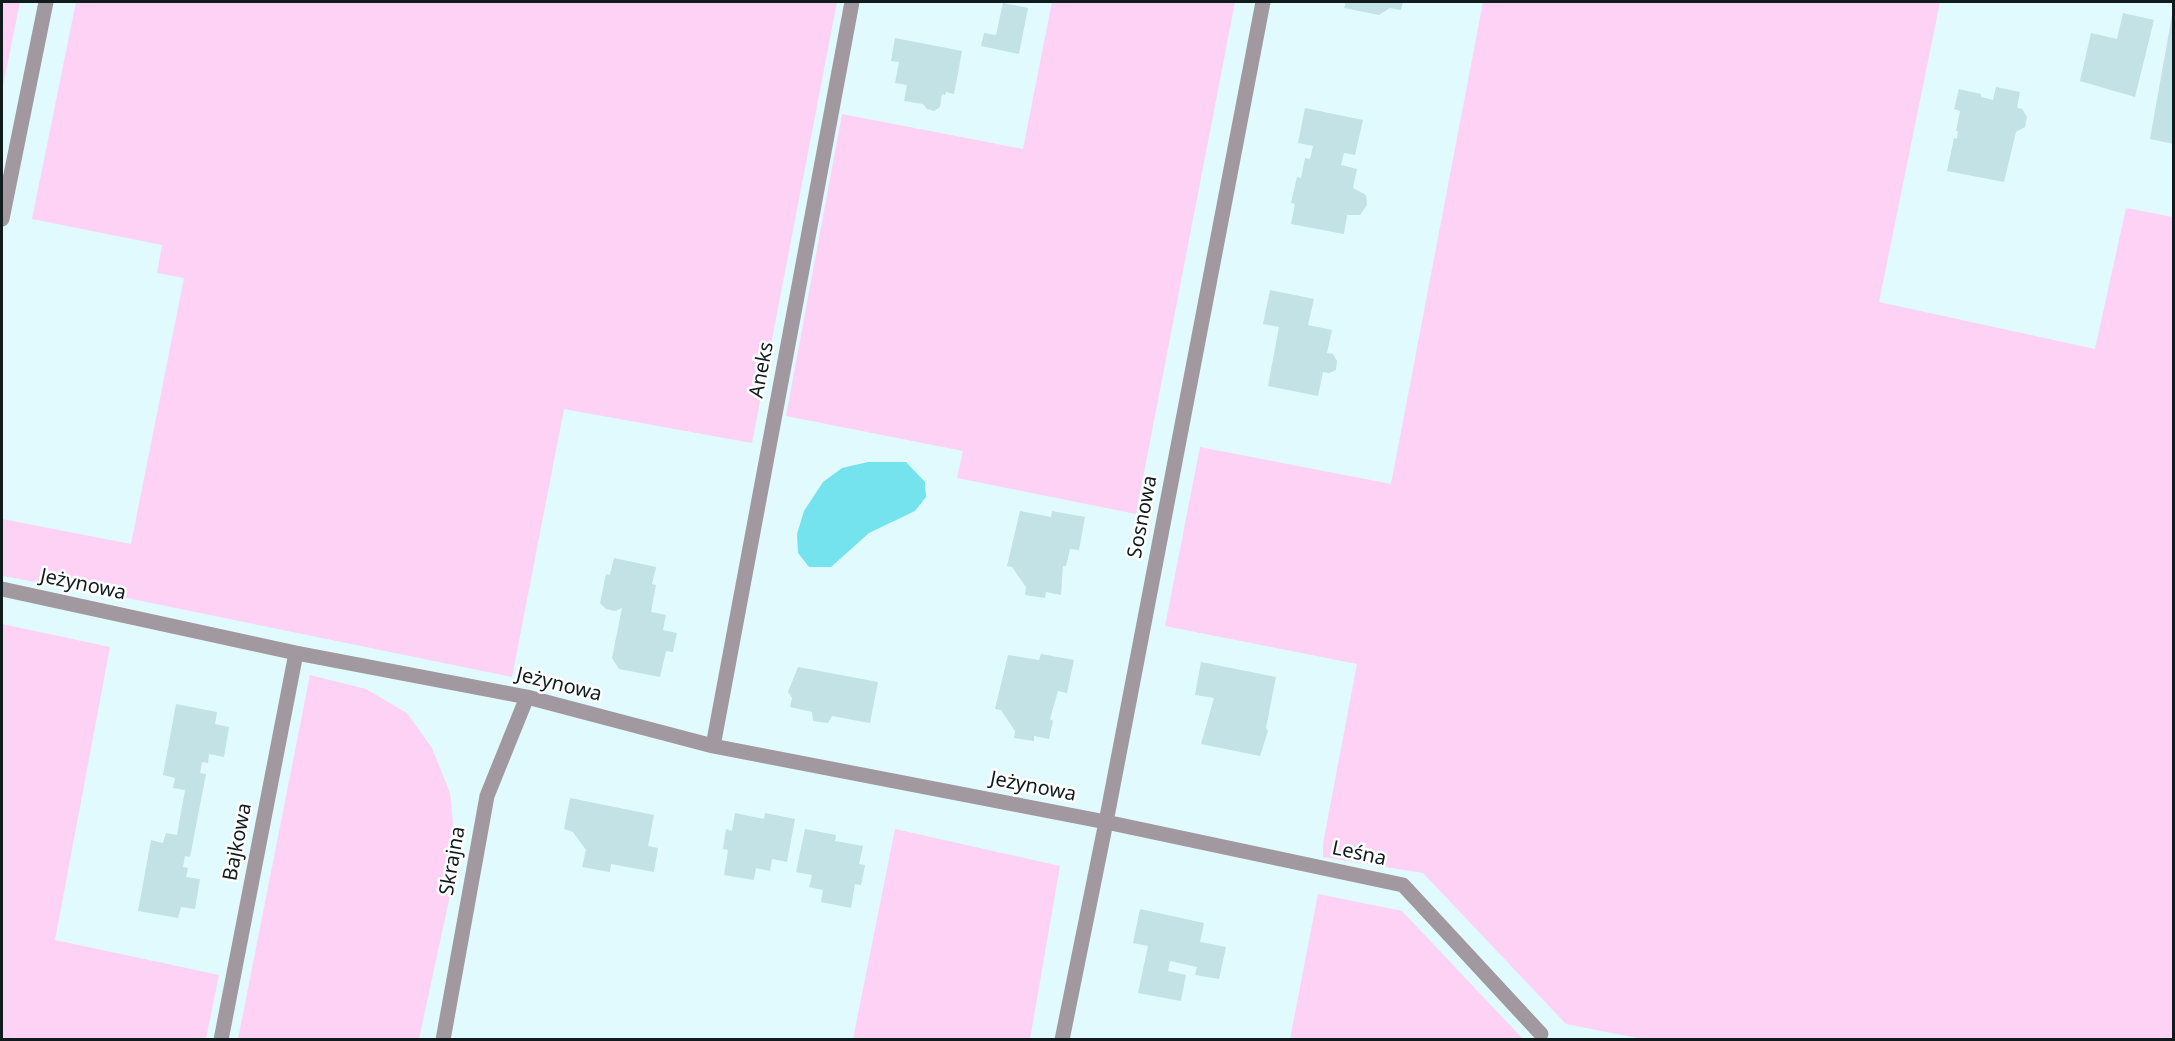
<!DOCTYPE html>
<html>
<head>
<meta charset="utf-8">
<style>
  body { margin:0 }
  #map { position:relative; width:2175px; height:1041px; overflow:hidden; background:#e1fafd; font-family:"Noto Sans",sans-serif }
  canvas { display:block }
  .frame { position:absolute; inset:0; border:3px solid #0f1b1c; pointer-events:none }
</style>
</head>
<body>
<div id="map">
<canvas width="2175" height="1041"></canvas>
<div class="frame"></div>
</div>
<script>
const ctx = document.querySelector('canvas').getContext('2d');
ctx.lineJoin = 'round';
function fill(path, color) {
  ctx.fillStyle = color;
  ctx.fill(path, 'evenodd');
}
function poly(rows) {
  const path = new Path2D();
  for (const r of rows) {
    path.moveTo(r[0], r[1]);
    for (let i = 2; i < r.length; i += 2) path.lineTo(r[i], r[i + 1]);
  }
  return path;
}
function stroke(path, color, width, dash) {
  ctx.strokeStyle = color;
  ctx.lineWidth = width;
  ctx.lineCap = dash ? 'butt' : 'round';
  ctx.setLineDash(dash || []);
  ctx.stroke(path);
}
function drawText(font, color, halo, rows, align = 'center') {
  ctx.font = font + ' "Noto Sans",sans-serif';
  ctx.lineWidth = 5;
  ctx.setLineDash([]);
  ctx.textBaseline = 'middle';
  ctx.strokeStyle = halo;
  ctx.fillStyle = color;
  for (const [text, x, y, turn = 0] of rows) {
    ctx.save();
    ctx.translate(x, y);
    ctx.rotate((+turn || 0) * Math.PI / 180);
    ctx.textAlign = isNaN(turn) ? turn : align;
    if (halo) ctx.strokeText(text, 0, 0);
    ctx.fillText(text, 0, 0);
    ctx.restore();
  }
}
fill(poly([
  [2,2,20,2,2,91],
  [76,2,837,2,752,443,564,409,512,677,122,597,2,576,2,519,131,544,184,278,157,273,162,245,32,219],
  [1052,2,1235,2,1136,514,957,478,963,451,786,416,842,114,1023,149],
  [1483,2,1940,2,1879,302,2095,349,2126,208,2173,217,2173,1039,1647,1040,1566,1024,1423,873,1323,857,1323,844,1357,664,1165,626,1200,447,1391,484],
  [2,624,110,647,55,940,219,975,206,1039,2,1039],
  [310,675,366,689,407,713,432,748,450,793,457,863,419,1039,238,1039],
  [895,829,1060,866,1030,1039,853,1039],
  [1318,894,1402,911,1523,1039,1290,1039]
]), '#fdd2f4');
fill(poly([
  [868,462,906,462,925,482,926,497,915,511,869,533,831,567,809,567,798,553,797,534,804,511,823,482,842,468]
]), '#74e3ee');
fill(poly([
  [1346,2,1403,2,1401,10,1390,8,1379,15,1344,8],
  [1003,3,1028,8,1019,54,981,46,984,33,996,35],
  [2123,13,2154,20,2135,97,2080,81,2091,33,2117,39],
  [2172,15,2174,15,2174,144,2150,139],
  [895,38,962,51,954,94,946,92,945,95,942,94,940,107,934,111,927,109,923,104,904,101,907,85,895,83,899,62,891,61],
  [1996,87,2020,92,2017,108,2022,109,2027,117,2025,127,2016,132,2004,182,1947,171,1954,138,1957,139,1958,131,1956,131,1960,111,1954,109,1959,89,1981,94,1981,97,1993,100],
  [1305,108,1363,120,1355,155,1344,153,1341,165,1357,169,1353,188,1366,195,1367,205,1360,215,1347,215,1344,234,1291,224,1295,204,1291,203,1297,177,1301,178,1305,158,1310,159,1313,146,1298,143],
  [1270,290,1314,299,1308,325,1332,330,1327,353,1333,354,1337,361,1336,370,1329,373,1323,372,1318,396,1268,386,1279,327,1263,324],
  [1020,511,1051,517,1052,511,1085,517,1079,550,1070,549,1066,566,1063,566,1061,595,1046,592,1045,598,1025,595,1026,587,1012,567,1007,566],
  [614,558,656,567,652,584,656,585,651,612,666,615,663,630,677,633,673,652,666,651,660,677,619,669,612,658,622,608,615,611,606,609,600,603,606,574,610,575],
  [1041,654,1074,660,1067,693,1058,691,1050,719,1053,721,1049,739,1034,736,1034,741,1014,738,1015,731,1001,710,995,709,1008,655,1039,660],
  [1201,662,1276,677,1266,728,1268,731,1260,756,1201,744,1214,698,1195,695],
  [798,667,878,682,870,723,832,716,828,723,813,721,812,712,790,707,792,698,788,692],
  [176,704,217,712,215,724,229,727,224,757,209,754,208,763,202,762,200,773,206,774,190,857,185,856,183,867,188,868,186,877,200,879,195,909,181,907,178,918,138,911,151,840,163,843,166,833,177,835,185,790,173,788,175,778,163,775],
  [570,798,654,815,648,846,658,848,654,872,611,864,610,872,582,867,586,850,573,832,564,829],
  [735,813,764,819,765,813,795,819,787,862,772,859,770,871,756,868,754,880,724,875,728,850,723,849,726,829,732,831],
  [805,829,836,835,835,841,863,846,859,864,865,865,861,885,855,884,851,908,821,902,823,890,809,887,812,875,796,872],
  [1140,909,1204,923,1200,942,1226,947,1219,979,1195,975,1197,967,1170,961,1168,971,1186,975,1181,1001,1138,993,1148,946,1133,943]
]), '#c2e2e5');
stroke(poly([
  [2,589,296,653,527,697,713,746,1106,822,1403,885,1541,1034],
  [713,746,852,2],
  [221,1040,296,653],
  [443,1040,487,796,527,697],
  [1062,1040,1106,822,1263,2]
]), '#a298a0', 15);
stroke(poly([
  [2,219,46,2]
]), '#a298a0', 15);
drawText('20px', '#0f1b1c', '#fff', [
  ["Aneks",762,370,-79],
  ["Sosnowa",1143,517,-79],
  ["Jeżynowa",83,585,12],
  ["Jeżynowa",559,685,14],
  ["Jeżynowa",1033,787,11],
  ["Bajkowa",238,842,-79],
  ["Leśna",1359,854,12],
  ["Skrajna",453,861,-80]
]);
</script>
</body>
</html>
